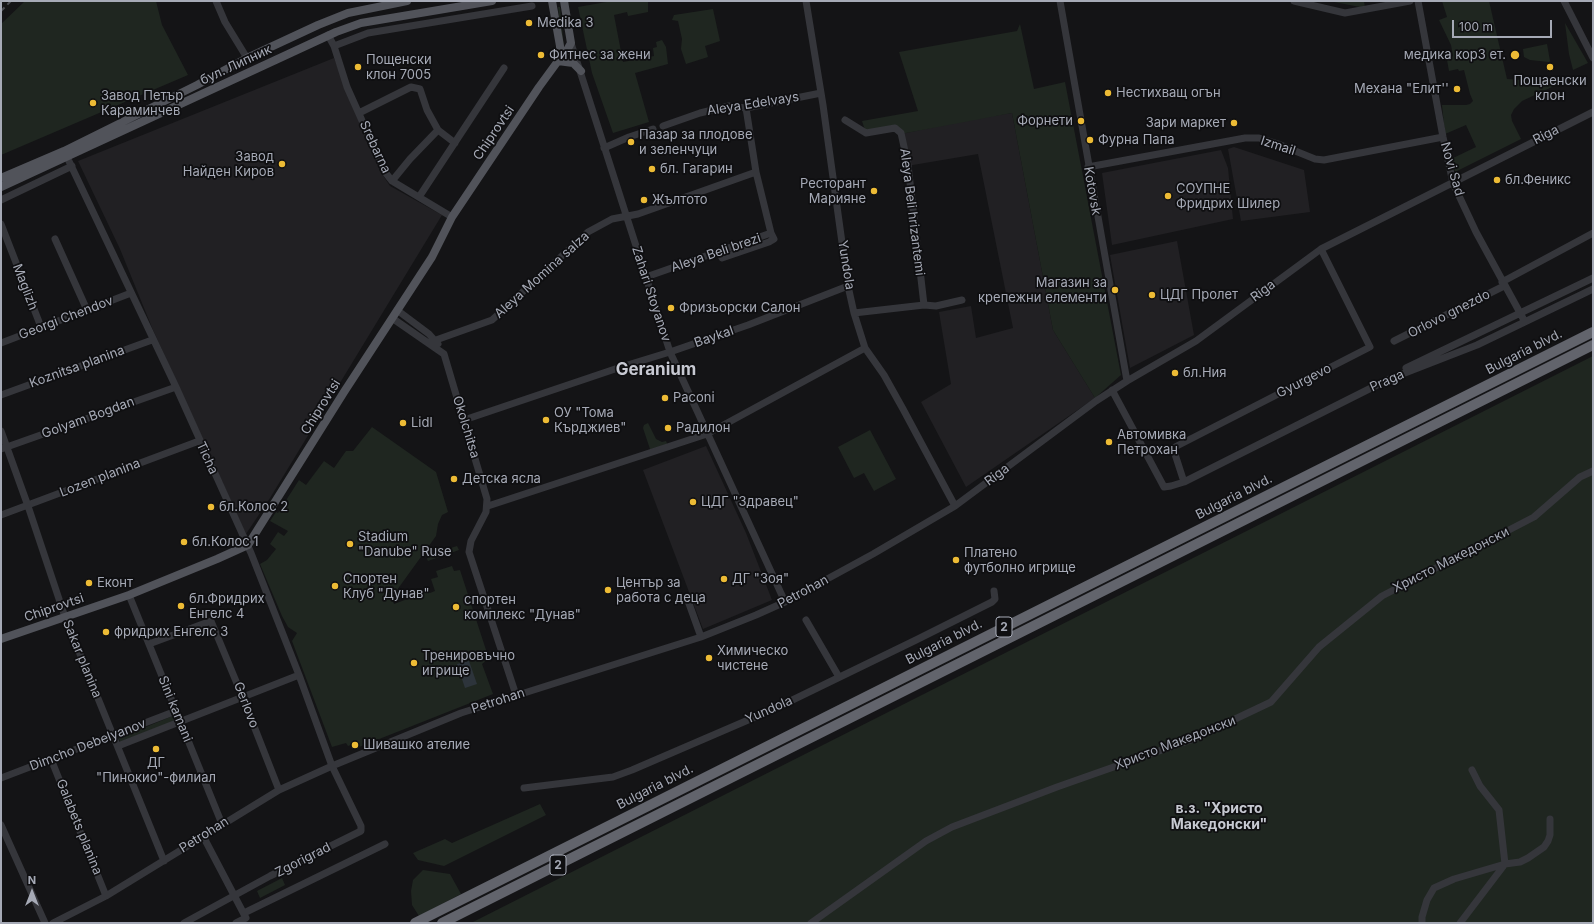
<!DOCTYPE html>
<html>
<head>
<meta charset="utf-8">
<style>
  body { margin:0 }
  #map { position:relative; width:1594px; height:924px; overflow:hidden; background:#141416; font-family:Inter,sans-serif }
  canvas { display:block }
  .frame { position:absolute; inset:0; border:2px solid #a6aab6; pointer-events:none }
  .north { position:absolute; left:12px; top:872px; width:40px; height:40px; -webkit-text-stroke:3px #0f0f11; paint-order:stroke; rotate:0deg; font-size:11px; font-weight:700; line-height:16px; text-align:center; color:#a6aab6 }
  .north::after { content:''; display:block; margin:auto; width:14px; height:18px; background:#a6aab6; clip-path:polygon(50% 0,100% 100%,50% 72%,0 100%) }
  .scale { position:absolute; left:1452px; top:20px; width:100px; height:18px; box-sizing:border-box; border:2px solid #a6aab6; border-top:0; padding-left:5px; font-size:12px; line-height:14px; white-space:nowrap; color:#a6aab6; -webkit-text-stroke:3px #0f0f11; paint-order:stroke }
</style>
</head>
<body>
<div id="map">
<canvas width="1594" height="924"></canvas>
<div class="frame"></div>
<div class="north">N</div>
<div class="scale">100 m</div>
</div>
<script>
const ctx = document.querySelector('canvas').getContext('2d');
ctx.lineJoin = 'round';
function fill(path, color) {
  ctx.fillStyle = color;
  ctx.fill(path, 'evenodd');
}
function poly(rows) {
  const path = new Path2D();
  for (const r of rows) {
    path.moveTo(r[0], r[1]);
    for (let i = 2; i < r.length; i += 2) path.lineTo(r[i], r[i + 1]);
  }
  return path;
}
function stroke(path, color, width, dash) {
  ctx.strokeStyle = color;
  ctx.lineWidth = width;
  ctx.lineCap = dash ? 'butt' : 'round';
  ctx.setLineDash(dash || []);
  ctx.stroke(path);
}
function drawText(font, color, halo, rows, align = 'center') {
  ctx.font = font + ' Inter,sans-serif';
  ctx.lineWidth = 3.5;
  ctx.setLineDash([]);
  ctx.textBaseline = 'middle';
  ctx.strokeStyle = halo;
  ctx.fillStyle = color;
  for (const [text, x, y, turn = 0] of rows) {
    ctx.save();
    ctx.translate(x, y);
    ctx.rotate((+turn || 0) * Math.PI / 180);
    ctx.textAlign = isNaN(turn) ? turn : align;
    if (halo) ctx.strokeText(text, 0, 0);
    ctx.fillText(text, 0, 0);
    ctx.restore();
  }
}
fill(poly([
  [334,58,380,171,390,186,442,215,270,498,246,534,153,330,120,249,78,161],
  [1012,113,1053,330,1095,398,966,487,921,402,951,384,939,312,971,306,976,338,1013,328,978,154,907,166,901,134,972,119],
  [1234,147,1304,170,1310,212,1241,221,1228,149],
  [1221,150,1228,168,1233,219,1112,245,1102,173],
  [1177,241,1194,335,1130,368,1110,255],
  [706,446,746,533,772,600,703,629,643,470]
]), '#212023');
fill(poly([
  [25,1,156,1,162,25,188,75,1,155,1,24],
  [612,1,654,1,648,2,648,12,628,16,627,12,614,15,623,62,654,56,653,48,657,47,656,42,662,40,666,47,668,64,635,73,649,122,613,133,592,73,578,7],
  [1329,1,1364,1,1365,8],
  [1442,1,1489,1,1507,79,1550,82,1552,87,1522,101,1514,109,1511,115,1512,121,1521,139,1455,172,1451,159,1476,147,1466,125,1445,134,1442,105,1466,105,1470,104,1473,101,1470,94,1464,70,1459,71,1458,69,1449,71,1447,60,1453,56,1451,45,1439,20,1447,17],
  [558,7,560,7,564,48,562,40],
  [713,9,720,41,705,46,708,57,686,64,681,49,682,39,678,21,672,20,674,15],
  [1565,23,1588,63,1573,70,1569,54],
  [1020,24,1034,89,1065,82,1121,375,1095,398,1053,330,1012,113,901,134,895,128,866,133,862,121,918,111,899,52,1017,31],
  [1547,44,1550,61,1549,62,1530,60,1524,57,1523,49],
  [1593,356,1593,923,471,923,718,798],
  [648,423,656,439,662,442,666,441,668,446,651,452,643,428,644,425],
  [372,427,436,472,448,512,442,515,438,524,436,536,392,597,394,604,429,591,430,593,435,591,431,579,438,577,436,571,452,566,454,571,460,570,487,653,485,654,487,660,482,664,493,694,359,747,356,743,348,746,346,743,332,747,292,641,297,633,288,627,282,616,260,564,267,560,276,549,270,544,278,532,284,536,288,531,270,521,276,512,278,513,299,480,306,485,324,461,334,468,346,451,353,451],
  [870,430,896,479,874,491,864,473,854,478,838,447],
  [457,546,459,550,428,561,427,559,429,555],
  [175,715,177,720,120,742,119,738],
  [540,804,546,815,444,866,418,860,413,853,445,839,452,843],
  [423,870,450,874,461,894,419,916,412,905,411,891,413,880],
  [282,878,285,885,260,898,257,891]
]), '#1f2620');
fill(poly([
  [469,661,477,684,465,688,457,664]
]), '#2d343b');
stroke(poly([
  [216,1,225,22,247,58],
  [806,1,823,105,848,286,854,313,865,348,884,375,903,409,955,506],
  [1060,1,1127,381],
  [1294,1,1345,13,1410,1],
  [1418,1,1443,137,1453,183,1476,232,1525,322],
  [1564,1,1593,58],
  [328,35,334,46,347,87,385,172,392,181,452,217],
  [571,43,670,352,785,602],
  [334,46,368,33,532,6],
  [359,113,411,87,420,89,427,110,438,130,455,143],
  [845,120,866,133,895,128,901,133,908,165,924,305],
  [663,126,700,113,729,106,746,108,821,93],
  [604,148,629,137,653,129],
  [67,157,176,387,251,553,299,675,332,766,361,826,361,831,270,876,184,923],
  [1088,167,1245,138,1259,138,1278,144,1315,159,1324,160,1443,137],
  [392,181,410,159,438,130],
  [419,197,504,68],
  [1,200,72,166],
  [1,224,41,327],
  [55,239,87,310],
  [720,252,722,258,769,242,774,239,771,233],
  [646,277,771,233,756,172],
  [1502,282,1593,233],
  [397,310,429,334,438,344],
  [854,313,924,305,936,306,962,300],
  [392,318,444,354,487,499,486,512,471,541,469,552,516,695],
  [436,340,492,320,588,232,612,219,638,214,756,172,746,108],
  [1394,341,1504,286],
  [1,343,131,293],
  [1406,368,1593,278],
  [1112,390,1164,487,1171,486,1184,482,1387,380,1477,345,1593,289],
  [1,395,152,340],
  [464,420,621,367,670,352,748,325,848,286],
  [1,431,28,506,65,617,164,861],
  [1,449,176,387],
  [1184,482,1173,448,1370,347,1321,249],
  [488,506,707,434,865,348],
  [1,515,199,441],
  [129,595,222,824],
  [687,598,701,637],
  [806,620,839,677],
  [149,644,211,621,243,698,279,790],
  [118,746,299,675],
  [51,759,106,896],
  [1,778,176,711],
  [524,788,613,777,632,770,776,708,916,640,992,602,995,599,994,591],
  [1,825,45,923],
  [203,836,246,918,236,923],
  [244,913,385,844],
  [53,923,106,896,279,790,332,766,461,713,701,637,756,615,785,602,873,554,955,506,1096,401,1127,381,1196,341,1321,249,1593,112],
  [811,923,926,841,952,827,1057,787,1193,739,1271,702,1319,647,1382,596,1534,517,1580,477,1593,471],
  [1422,923,1422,917,1427,900,1434,888,1454,879,1505,864,1499,810,1480,786,1472,770],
  [1460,923,1505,864,1520,862,1528,858,1544,847,1548,841,1550,835,1550,819]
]), '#35363b', 7);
stroke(poly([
  [558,61,566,52,571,43,564,1],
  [558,61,573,63,581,71],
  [1,178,64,151,197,85,247,58,318,25,348,13,407,1],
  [1,187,336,32,361,23,492,1],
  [1,639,129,595,217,559,248,545,344,392,432,257,452,217,539,87,558,61,560,56,560,46,552,1]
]), '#51535a', 8);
stroke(poly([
  [415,923,1593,332],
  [442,923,1593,345]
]), '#62646c', 10);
stroke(poly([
  [1,11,11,1]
]), '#4c4e54', 2, [5, 4]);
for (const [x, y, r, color] of [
  [529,23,4,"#edbb35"],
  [541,55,4,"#edbb35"],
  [1515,55,5,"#edbb35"],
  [358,67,4,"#edbb35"],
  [1550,67,4,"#edbb35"],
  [1457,89,4,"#edbb35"],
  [1108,93,4,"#edbb35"],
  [93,103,4,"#edbb35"],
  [1081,121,4,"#edbb35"],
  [1234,123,4,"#edbb35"],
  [1090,140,4,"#edbb35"],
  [631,142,4,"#edbb35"],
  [282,164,4,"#edbb35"],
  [652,169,4,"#edbb35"],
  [1497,180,4,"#edbb35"],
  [874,191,4,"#edbb35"],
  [1168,196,4,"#edbb35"],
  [644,200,4,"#edbb35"],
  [1115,290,4,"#edbb35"],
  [1152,295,4,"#edbb35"],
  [671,308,4,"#edbb35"],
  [1175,373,4,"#edbb35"],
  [665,398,4,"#edbb35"],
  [546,420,4,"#edbb35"],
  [403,423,4,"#edbb35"],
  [668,428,4,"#edbb35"],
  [1109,442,4,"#edbb35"],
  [454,479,4,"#edbb35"],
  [693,502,4,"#edbb35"],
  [211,507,4,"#edbb35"],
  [184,542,4,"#edbb35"],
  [350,544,4,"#edbb35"],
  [956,560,4,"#edbb35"],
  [724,579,4,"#edbb35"],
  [89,583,4,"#edbb35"],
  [335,586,4,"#edbb35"],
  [608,590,4,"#edbb35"],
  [181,606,4,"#edbb35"],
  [456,607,4,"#edbb35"],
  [106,632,4,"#edbb35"],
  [709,658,4,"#edbb35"],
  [414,663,4,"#edbb35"],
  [355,745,4,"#edbb35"],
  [156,749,4,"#edbb35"]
]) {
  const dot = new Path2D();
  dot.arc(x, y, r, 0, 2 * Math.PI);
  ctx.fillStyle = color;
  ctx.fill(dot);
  stroke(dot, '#0f0f11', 1.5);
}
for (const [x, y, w] of [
  [1004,627,16],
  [558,865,16]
]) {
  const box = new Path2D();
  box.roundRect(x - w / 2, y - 10, w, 20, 3);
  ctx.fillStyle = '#0f0f11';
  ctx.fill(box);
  stroke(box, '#a6aab6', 1);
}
drawText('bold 12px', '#a6aab6', null, [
  ["2",1004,627],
  ["2",558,865]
]);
drawText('13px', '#a6aab6', '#0f0f11', [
  ["Medika 3",537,23],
  ["Фитнес за жени",549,55],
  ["медика кор3 ет.",1506,55,"right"],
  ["Пощенски",366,60],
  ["клон 7005",366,75],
  ["Пощаенски",1550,81,"center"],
  ["клон",1550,96,"center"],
  ["Механа \"Елит''",1449,89,"right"],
  ["Нестихващ огън",1116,93],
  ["Завод Петър",101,96],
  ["Караминчев",101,111],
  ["Форнети",1073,121,"right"],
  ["Зари маркет",1226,123,"right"],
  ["Пазар за плодове",639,135],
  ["и зеленчуци",639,150],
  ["Фурна Папа",1098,140],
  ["Завод",274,157,"right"],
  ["Найден Киров",274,172,"right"],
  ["бл. Гагарин",660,169],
  ["бл.Феникс",1505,180],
  ["Ресторант",866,184,"right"],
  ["Марияне",866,199,"right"],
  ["СОУПНЕ",1176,189],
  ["Фридрих Шилер",1176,204],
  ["Жълтото",652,200],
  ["Магазин за",1107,283,"right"],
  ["крепежни елементи",1107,298,"right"],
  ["ЦДГ Пролет",1160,295],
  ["Фризьорски Салон",679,308],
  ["бл.Ния",1183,373],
  ["Paconi",673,398],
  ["ОУ \"Тома",554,413],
  ["Кърджиев\"",554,428],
  ["Lidl",411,423],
  ["Радилон",676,428],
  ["Автомивка",1117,435],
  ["Петрохан",1117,450],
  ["Детска ясла",462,479],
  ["ЦДГ \"Здравец\"",701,502],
  ["бл.Колос 2",219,507],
  ["Stadium",358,537],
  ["\"Danube\" Ruse",358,552],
  ["бл.Колос 1",192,542],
  ["Платено",964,553],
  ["футболно игрище",964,568],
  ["Спортен",343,579],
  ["Клуб \"Дунав\"",343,594],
  ["ДГ \"Зоя\"",732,579],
  ["Еконт",97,583],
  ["Център за",616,583],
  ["работа с деца",616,598],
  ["бл.Фридрих",189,599],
  ["Енгелс 4",189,614],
  ["спортен",464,600],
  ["комплекс \"Дунав\"",464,615],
  ["фридрих Енгелс 3",114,632],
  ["Химическо",717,651],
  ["чистене",717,666],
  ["Тренировъчно",422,656],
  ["игрище",422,671],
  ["Шивашко ателие",363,745],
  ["ДГ",156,763,"center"],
  ["\"Пинокио\"-филиал",156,778,"center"]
], 'left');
drawText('13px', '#a6aab6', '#0f0f11', [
  ["бул. Липник",236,65,-25],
  ["Aleya Edelvays",753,104,-9],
  ["Chiprovtsi",494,133,-56],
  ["Riga",1546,135,-27],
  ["Izmail",1278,146,18],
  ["Srebarna",375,147,65],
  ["Novi Sad",1452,169,74],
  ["Kotovsk",1092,191,80],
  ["Aleya Beli hrizantemi",912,212,83],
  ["Aleya Beli brezi",716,253,-19],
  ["Yundola",846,265,81],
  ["Aleya Momina salza",542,275,-42],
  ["Maglizh",25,287,69],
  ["Riga",1263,291,-37],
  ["Zahari Stoyanov",651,294,72],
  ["Orlovo gnezdo",1449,314,-27],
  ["Georgi Chendov",66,318,-21],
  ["Baykal",714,337,-19],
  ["Bulgaria blvd.",1524,352,-27],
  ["Koznitsa planina",77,367,-20],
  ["Gyurgevo",1304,381,-27],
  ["Praga",1387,381,-24],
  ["Chiprovtsi",321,407,-58],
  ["Golyam Bogdan",88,418,-20],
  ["Okolchitsa",466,427,73],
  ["Ticha",207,458,65],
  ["Riga",997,475,-37],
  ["Lozen planina",100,478,-21],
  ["Bulgaria blvd.",1234,497,-27],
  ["Христо Македонски",1451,560,-27],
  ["Petrohan",803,592,-28],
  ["Chiprovtsi",54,608,-19],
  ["Bulgaria blvd.",944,642,-27],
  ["Sakar planina",82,659,68],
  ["Petrohan",498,701,-18],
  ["Gerlovo",246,705,69],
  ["Sini kamani",175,709,68],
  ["Yundola",769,710,-24],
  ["Христо Македонски",1175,743,-21],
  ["Dimcho Debelyanov",88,745,-21],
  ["Bulgaria blvd.",655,787,-27],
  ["Galabets planina",79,827,68],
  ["Petrohan",204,835,-32],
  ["Zgorigrad",303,860,-27]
]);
drawText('bold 14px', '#c7c9d2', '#0f0f11', [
  ["в.з. \"Христо",1219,809],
  ["Македонски\"",1219,825]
]);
drawText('bold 17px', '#c7c9d2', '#0f0f11', [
  ["Geranium",656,370]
]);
</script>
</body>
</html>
